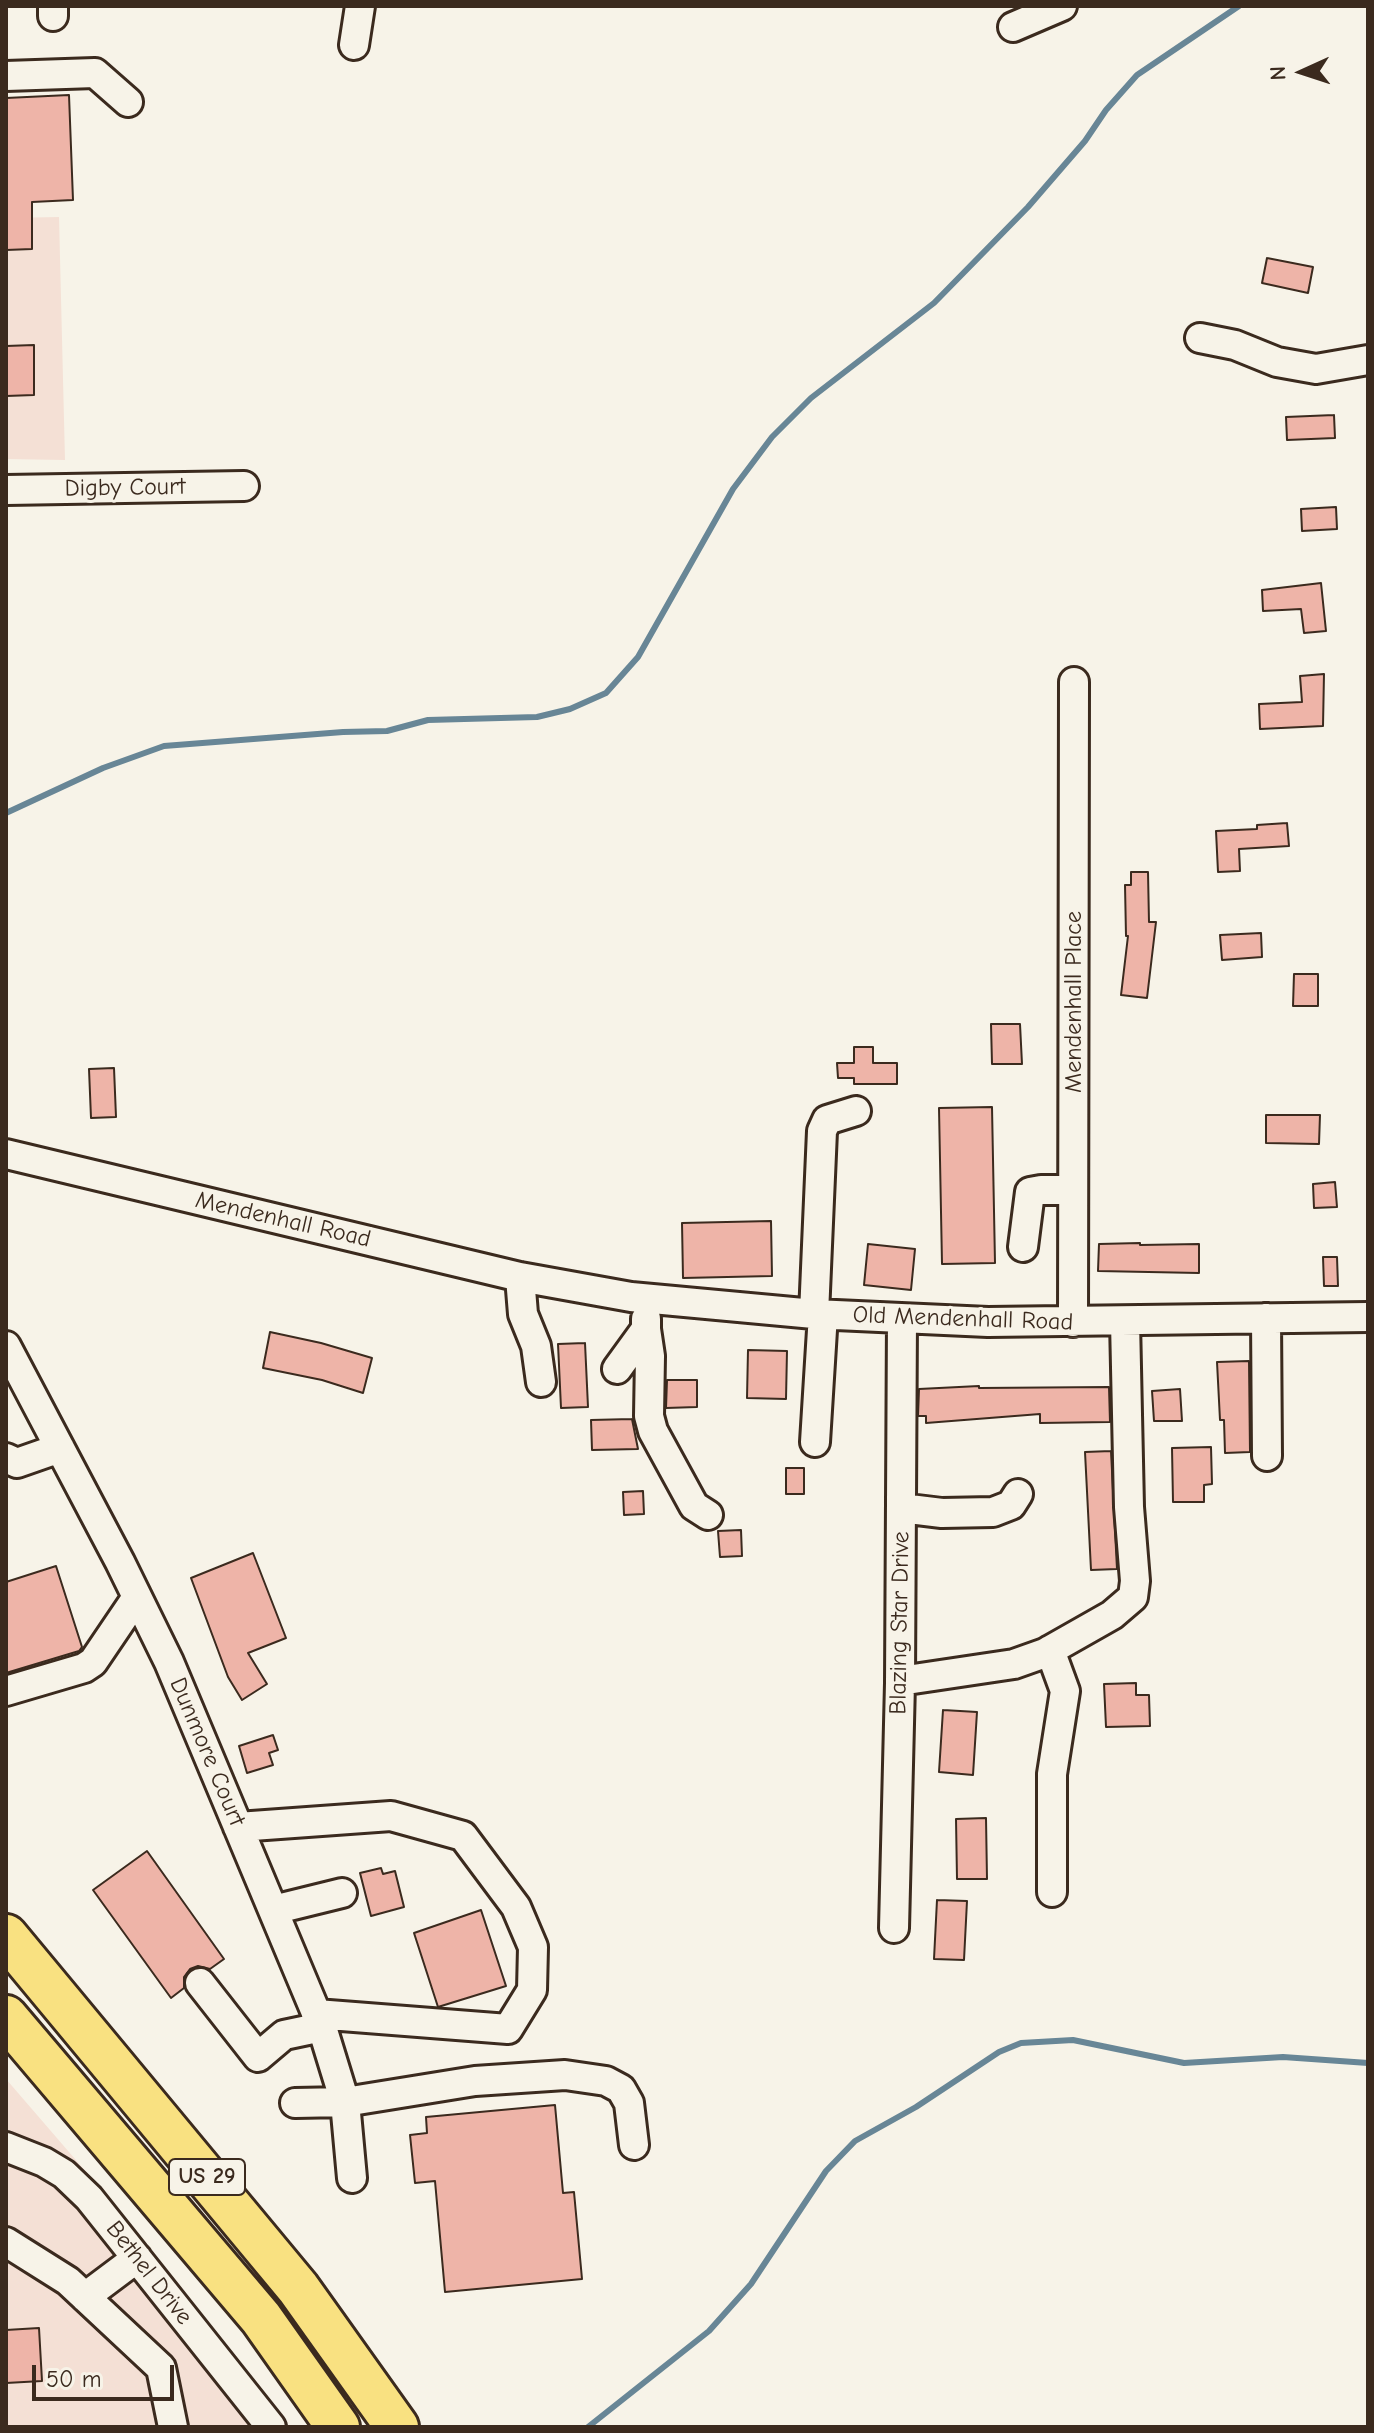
<!DOCTYPE html>
<html>
<head>
<meta charset="utf-8">
<style>
  body { margin:0 }
  #map { position:relative; width:1374px; height:2433px; overflow:hidden; background:#f7f3e8; font-family:"Comic Neue",sans-serif }
  canvas { display:block }
  .frame { position:absolute; inset:0; border:8px solid #3b2a1e; pointer-events:none }
  .north { position:absolute; left:1262px; top:32px; width:80px; height:80px; -webkit-text-stroke:6px #f7f3e8; paint-order:stroke; rotate:267deg; font-size:22px; font-weight:700; line-height:32px; text-align:center; color:#3b2a1e }
  .north::after { content:''; display:block; margin:auto; width:28px; height:36px; background:#3b2a1e; clip-path:polygon(50% 0,100% 100%,50% 72%,0 100%) }
  .scale { position:absolute; left:32px; top:2365px; width:142px; height:36px; box-sizing:border-box; border:4px solid #3b2a1e; border-top:0; padding-left:10px; font-size:24px; line-height:28px; white-space:nowrap; color:#3b2a1e; -webkit-text-stroke:6px #f7f3e8; paint-order:stroke }
</style>
</head>
<body>
<div id="map">
<canvas width="1374" height="2433"></canvas>
<div class="frame"></div>
<div class="north">N</div>
<div class="scale">50 m</div>
</div>
<script>
const ctx = document.querySelector('canvas').getContext('2d');
ctx.lineJoin = 'round';
function fill(path, color) {
  ctx.fillStyle = color;
  ctx.fill(path, 'evenodd');
}
function poly(rows) {
  const path = new Path2D();
  for (const r of rows) {
    path.moveTo(r[0], r[1]);
    for (let i = 2; i < r.length; i += 2) path.lineTo(r[i], r[i + 1]);
  }
  return path;
}
function stroke(path, color, width, dash) {
  ctx.strokeStyle = color;
  ctx.lineWidth = width;
  ctx.lineCap = dash ? 'butt' : 'round';
  ctx.setLineDash(dash || []);
  ctx.stroke(path);
}
function drawText(font, color, halo, rows, align = 'center') {
  ctx.font = font + ' "Comic Neue",sans-serif';
  ctx.lineWidth = 6;
  ctx.setLineDash([]);
  ctx.textBaseline = 'middle';
  ctx.strokeStyle = halo;
  ctx.fillStyle = color;
  for (const [text, x, y, turn = 0] of rows) {
    ctx.save();
    ctx.translate(x, y);
    ctx.rotate((+turn || 0) * Math.PI / 180);
    ctx.textAlign = isNaN(turn) ? turn : align;
    if (halo) ctx.strokeText(text, 0, 0);
    ctx.fillText(text, 0, 0);
    ctx.restore();
  }
}
fill(poly([
  [59,217,65,460,6,459,6,218],
  [6,2079,94,2181,283,2427,6,2427]
]), '#f4e0d5');
stroke(poly([
  [6,813,103,768,164,746,343,732,387,731,428,720,537,717,570,709,606,693,638,657,733,489,772,437,811,398,934,303,1028,207,1085,141,1106,110,1137,75,1239,6],
  [588,2427,709,2331,751,2284,826,2171,855,2141,916,2107,999,2052,1021,2043,1073,2040,1184,2063,1283,2057,1368,2063]
]), '#688696', 6);
const building = poly([
  [69,95,73,200,32,202,32,249,6,250,6,98,69,95],
  [1267,258,1313,267,1308,293,1262,283,1267,258],
  [34,345,34,395,6,396,6,346,34,345],
  [1334,415,1335,438,1287,440,1286,417,1334,415],
  [1336,507,1337,529,1302,531,1301,509,1336,507],
  [1321,583,1326,631,1304,633,1301,609,1263,611,1262,590,1321,583],
  [1324,674,1323,726,1260,729,1259,704,1302,702,1300,676,1324,674],
  [1287,823,1289,846,1239,849,1240,871,1218,872,1216,831,1257,829,1257,825,1287,823],
  [1131,872,1148,872,1149,922,1156,922,1147,998,1121,995,1128,936,1126,936,1125,885,1131,885,1131,872],
  [1261,933,1262,957,1222,960,1220,935,1261,933],
  [1294,974,1318,974,1318,1006,1293,1006,1294,974],
  [991,1024,1020,1024,1022,1064,992,1064,991,1024],
  [854,1047,873,1047,873,1063,897,1063,897,1084,854,1084,854,1078,838,1078,837,1063,854,1063,854,1047],
  [114,1068,116,1117,91,1118,89,1069,114,1068],
  [992,1107,995,1263,942,1264,939,1108,992,1107],
  [1266,1115,1320,1115,1319,1144,1266,1143,1266,1115],
  [1335,1182,1337,1207,1314,1208,1313,1184,1335,1182],
  [771,1221,772,1276,683,1278,682,1223,771,1221],
  [1140,1243,1140,1245,1199,1244,1199,1273,1098,1271,1099,1244,1140,1243],
  [868,1244,915,1249,911,1290,864,1285,868,1244],
  [1323,1257,1337,1257,1338,1286,1324,1286,1323,1257],
  [270,1332,321,1343,372,1358,363,1393,322,1380,263,1368,270,1332],
  [585,1343,588,1407,561,1408,558,1344,585,1343],
  [748,1350,787,1351,786,1399,747,1398,748,1350],
  [1249,1361,1250,1452,1225,1453,1224,1420,1220,1420,1217,1362,1249,1361],
  [667,1380,697,1380,697,1407,666,1408,667,1380],
  [979,1386,979,1388,1109,1387,1110,1422,1040,1423,1040,1414,926,1423,926,1416,918,1416,919,1389,979,1386],
  [1180,1389,1182,1421,1154,1421,1152,1391,1180,1389],
  [632,1419,638,1449,592,1450,591,1420,632,1419],
  [1211,1447,1212,1484,1204,1485,1204,1502,1173,1502,1172,1448,1211,1447],
  [1111,1451,1117,1569,1091,1570,1085,1452,1111,1451],
  [786,1468,804,1468,804,1494,786,1494,786,1468],
  [643,1491,644,1514,624,1515,623,1492,643,1491],
  [741,1530,742,1556,720,1557,718,1531,741,1530],
  [253,1553,286,1638,248,1653,267,1684,242,1700,228,1677,191,1578,253,1553],
  [56,1566,82,1647,79,1651,6,1673,6,1582,56,1566],
  [1136,1683,1136,1695,1149,1695,1150,1726,1106,1727,1104,1684,1136,1683],
  [943,1710,977,1712,973,1775,939,1772,943,1710],
  [273,1735,278,1750,269,1753,273,1765,247,1773,239,1746,273,1735],
  [986,1818,987,1879,957,1879,956,1819,986,1818],
  [147,1851,224,1959,210,1969,198,1966,190,1969,184,1977,184,1988,171,1998,93,1890,147,1851],
  [381,1868,383,1874,395,1871,404,1907,371,1916,360,1873,381,1868],
  [937,1900,967,1901,964,1960,934,1959,937,1900],
  [481,1910,506,1986,438,2007,414,1933,481,1910],
  [555,2105,563,2193,574,2192,582,2279,445,2292,435,2181,415,2183,410,2135,427,2133,426,2117,555,2105],
  [39,2328,42,2381,6,2383,6,2330,39,2328]
]);
fill(building, '#eeb4a8');
stroke(building, '#3b2a1e', 2);
const minor = poly([
  [53,6,53,16],
  [1013,27,1062,6],
  [354,45,360,6],
  [6,76,95,73,128,102],
  [1200,338,1235,345,1277,362,1316,369,1368,360],
  [6,490,244,486],
  [6,1154,520,1277,631,1297,814,1314,988,1322,1368,1317],
  [1023,1247,1030,1192,1041,1190,1073,1190],
  [520,1277,523,1314,536,1346,541,1382],
  [814,1314,822,1131,827,1120,856,1111],
  [1266,1318,1267,1456],
  [1073,1322,1074,682],
  [646,1329,650,1356,649,1416,653,1431,694,1506,708,1515],
  [6,1346,120,1562,169,1662,322,2027,345,2102,352,2178],
  [617,1369,646,1329,646,1319],
  [815,1442,823,1314],
  [6,1458,17,1463,60,1448],
  [901,1508,942,1513,993,1512,1011,1505,1018,1494],
  [1050,1650,1065,1691,1052,1774,1052,1892],
  [900,1681,1014,1664,1045,1653,1112,1615,1133,1597,1135,1581,1129,1507,1125,1321],
  [6,1691,84,1668,93,1662,137,1597],
  [238,1827,391,1816,463,1836,516,1907,533,1947,532,1990,508,2029,316,2014],
  [273,1910,342,1893],
  [894,1928,900,1683,902,1319],
  [200,1983,258,2057,284,2035,322,2027],
  [295,2103,345,2102,475,2081,565,2075,606,2081,621,2089,629,2103,634,2145],
  [6,2147,44,2162,64,2174,89,2198,271,2427],
  [6,2242,68,2281,161,2368,173,2427],
  [85,2297,137,2258]
]);
const highway = poly([
  [6,1936,298,2288,397,2427],
  [6,2017,261,2318,338,2427]
]);
stroke(minor, '#3b2a1e', 34);
stroke(highway, '#3b2a1e', 48);
stroke(minor, '#f7f3e8', 28);
stroke(highway, '#f9e181', 42);
for (const [x, y, w] of [
  [207,2177,76]
]) {
  const box = new Path2D();
  box.roundRect(x - w / 2, y - 18, w, 36, 6);
  ctx.fillStyle = '#f7f3e8';
  ctx.fill(box);
  stroke(box, '#3b2a1e', 2);
}
drawText('bold 22px', '#3b2a1e', null, [
  ["US 29",207,2177]
]);
drawText('24px', '#3b2a1e', '#f7f3e8', [
  ["Digby Court",125,488,-1],
  ["Mendenhall Place",1074,1002,-90],
  ["Mendenhall Road",283,1220,13],
  ["Old Mendenhall Road",963,1319,2],
  ["Blazing Star Drive",900,1623,-89],
  ["Dunmore Court",207,1752,67],
  ["Bethel Drive",149,2273,52]
]);
</script>
</body>
</html>
